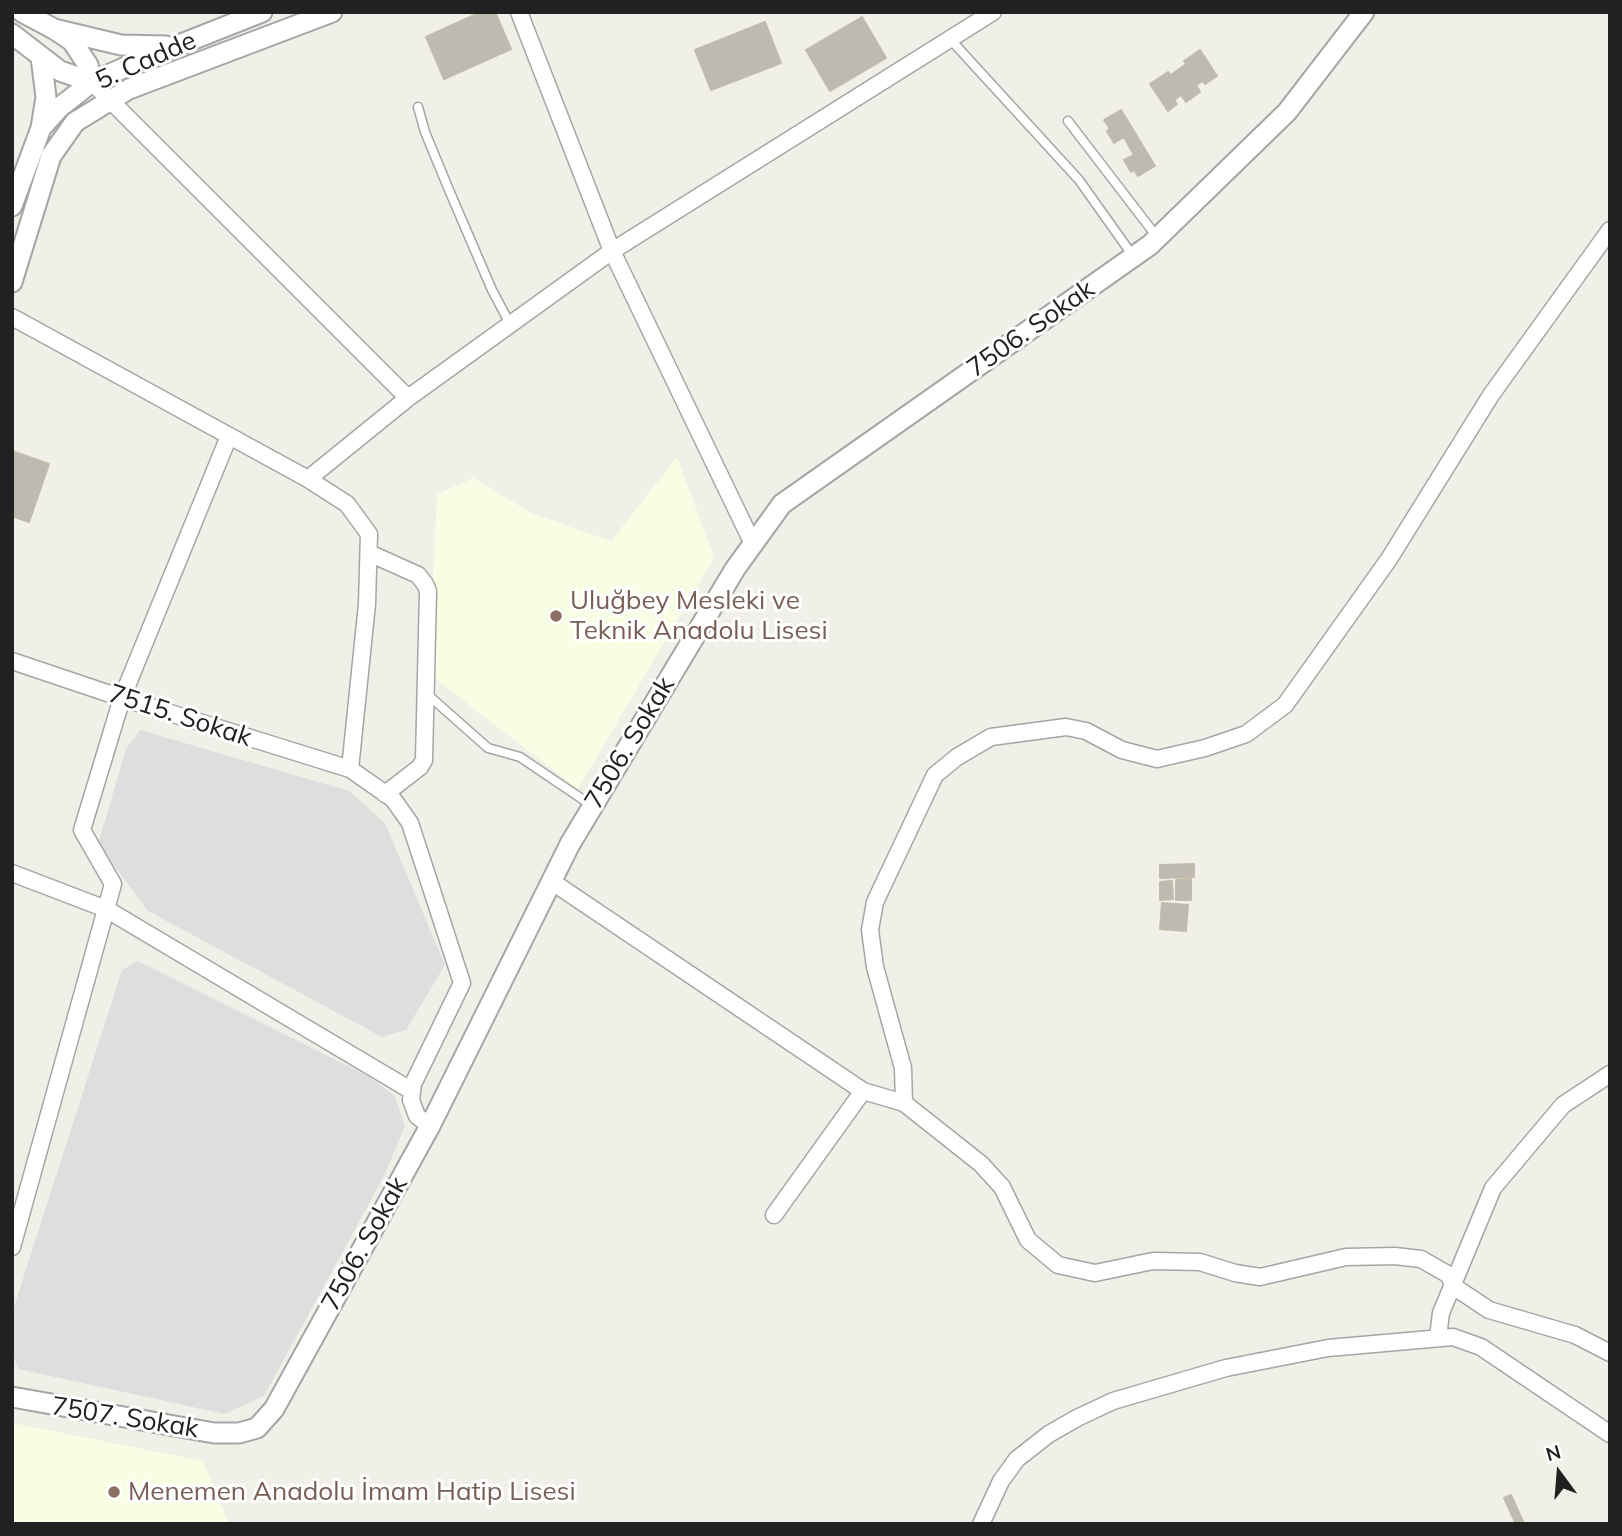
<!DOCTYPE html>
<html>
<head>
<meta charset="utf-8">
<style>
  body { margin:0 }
  #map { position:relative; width:1622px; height:1536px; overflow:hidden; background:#f1f0e8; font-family:Mulish,sans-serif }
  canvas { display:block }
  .frame { position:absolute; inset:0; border:14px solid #212121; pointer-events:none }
  .north { position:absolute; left:1524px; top:1438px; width:70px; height:70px; -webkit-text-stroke:5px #fff; paint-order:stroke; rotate:344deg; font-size:19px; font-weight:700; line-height:28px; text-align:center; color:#212121 }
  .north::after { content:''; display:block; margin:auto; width:24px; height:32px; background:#212121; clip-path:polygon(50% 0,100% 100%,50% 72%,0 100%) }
</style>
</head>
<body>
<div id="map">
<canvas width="1622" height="1536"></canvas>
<div class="frame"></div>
<div class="north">N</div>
</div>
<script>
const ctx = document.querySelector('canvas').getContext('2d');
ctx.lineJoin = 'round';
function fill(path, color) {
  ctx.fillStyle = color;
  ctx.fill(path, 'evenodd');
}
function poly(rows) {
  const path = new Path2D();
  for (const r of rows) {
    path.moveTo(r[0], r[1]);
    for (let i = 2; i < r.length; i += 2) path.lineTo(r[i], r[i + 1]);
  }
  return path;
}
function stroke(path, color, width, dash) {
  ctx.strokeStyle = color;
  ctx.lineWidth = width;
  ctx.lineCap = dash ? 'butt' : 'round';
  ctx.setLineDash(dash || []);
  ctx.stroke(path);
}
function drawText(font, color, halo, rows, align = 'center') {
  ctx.font = font + ' Mulish,sans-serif';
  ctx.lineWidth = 6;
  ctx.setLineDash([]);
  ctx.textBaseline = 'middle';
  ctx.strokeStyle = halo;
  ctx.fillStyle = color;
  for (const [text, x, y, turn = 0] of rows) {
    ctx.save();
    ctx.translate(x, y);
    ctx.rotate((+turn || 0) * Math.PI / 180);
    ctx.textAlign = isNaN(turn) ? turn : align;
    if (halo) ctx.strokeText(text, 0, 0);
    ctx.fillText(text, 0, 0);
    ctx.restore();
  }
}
fill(poly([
  [140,730,349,791,385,823,445,965,406,1030,382,1037,148,911,98,844,126,749],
  [138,961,370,1077,395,1096,405,1126,384,1176,264,1396,225,1414,18,1369,12,1352,12,1313,122,970]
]), '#dfdede');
fill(poly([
  [677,457,714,558,578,789,429,674,437,494,474,478,531,513,611,541],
  [12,1423,203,1461,229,1524,12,1524]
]), '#f8fee4');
const building = poly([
  [481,12,495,12,511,49,444,79,426,37,481,12],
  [862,17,886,58,830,91,806,50,862,17],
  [765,22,781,63,711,90,695,50,765,22],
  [1200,50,1217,76,1205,84,1203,81,1196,85,1200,92,1186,102,1181,95,1174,100,1177,104,1168,111,1150,84,1168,72,1171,75,1186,64,1184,61,1200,50],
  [1121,110,1155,166,1138,176,1134,170,1131,172,1124,160,1134,155,1124,137,1114,143,1107,131,1110,129,1104,120,1121,110],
  [12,451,49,464,29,522,12,516,12,451],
  [1194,864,1194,877,1160,878,1160,865,1194,864],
  [1191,879,1191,900,1176,900,1176,880,1191,879],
  [1172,881,1173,899,1160,900,1160,882,1172,881],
  [1162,903,1188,905,1186,931,1160,929,1162,903],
  [1511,1495,1524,1524,1516,1524,1504,1498,1511,1495]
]);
fill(building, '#beb9b1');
stroke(building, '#c2baab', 2);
const service = poly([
  [950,39,1079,180,1133,256],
  [418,107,425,132,449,190,492,290,510,324],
  [1068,121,1157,237],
  [427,694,488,748,520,757,591,805]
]);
const minor = poly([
  [519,12,612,251,753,544],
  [92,82,408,398],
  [12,317,308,479,347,504,369,534,367,604,350,769],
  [308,479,408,398,612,251,993,12],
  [369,553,418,575,425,584,428,591,424,760,420,767,385,794],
  [12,661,122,698,350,769,393,799,410,823,462,983,413,1084,411,1100,417,1116,430,1126],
  [12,873,106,909,412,1091],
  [551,881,863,1091,904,1103,981,1164,1002,1187,1028,1240,1058,1265,1095,1273,1153,1261,1200,1262,1235,1273,1260,1277,1346,1257,1395,1256,1421,1259,1449,1275,1453,1286,1489,1310,1575,1335,1610,1353],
  [904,1103,903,1068,875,967,870,930,875,902,935,775,957,757,991,737,1066,727,1086,731,1122,750,1157,759,1205,748,1246,734,1285,705,1389,559,1491,395,1610,230],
  [774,1215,863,1091],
  [12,1247,113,884,82,830,122,698,229,436],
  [1438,1337,1441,1313,1493,1188,1563,1105,1610,1074],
  [981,1524,1001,1481,1017,1459,1049,1434,1077,1418,1113,1401,1226,1368,1328,1348,1453,1337,1481,1347,1610,1434]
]);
const tertiary = poly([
  [22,12,54,29,72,41,88,65,92,82],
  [54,29,121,45,166,46],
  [12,34,60,71,92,82],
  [41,57,46,97,41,128],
  [12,206,41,128,60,107,92,82,151,56,262,12],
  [12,282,51,156,75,122,129,89,332,12],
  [12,1397,214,1433,239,1433,257,1428,274,1409,430,1126,570,844,735,569,782,504,1150,245,1287,112,1364,12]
]);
stroke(service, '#a5a5a5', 11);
stroke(minor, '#a5a5a5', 19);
stroke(tertiary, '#a5a5a5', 23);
stroke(service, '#fff', 8);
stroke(minor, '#fff', 16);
stroke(tertiary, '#fff', 19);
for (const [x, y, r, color] of [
  [556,616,7,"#8d6e63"],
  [114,1492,7,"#8d6e63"]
]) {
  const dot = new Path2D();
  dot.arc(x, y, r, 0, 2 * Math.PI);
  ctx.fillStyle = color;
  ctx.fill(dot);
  stroke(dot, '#fff', 2.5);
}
drawText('26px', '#212121', '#fff', [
  ["5. Cadde",146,61,-24],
  ["7506. Sokak",1031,329,-35],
  ["7515. Sokak",180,716,18],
  ["7506. Sokak",630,743,-59],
  ["7506. Sokak",365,1244,-61],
  ["7507. Sokak",125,1418,9]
]);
drawText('26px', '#785e54', '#fff', [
  ["Uluğbey Mesleki ve",570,601],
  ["Teknik Anadolu Lisesi",570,631],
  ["Menemen Anadolu İmam Hatip Lisesi",128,1492]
], 'left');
</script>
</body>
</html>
